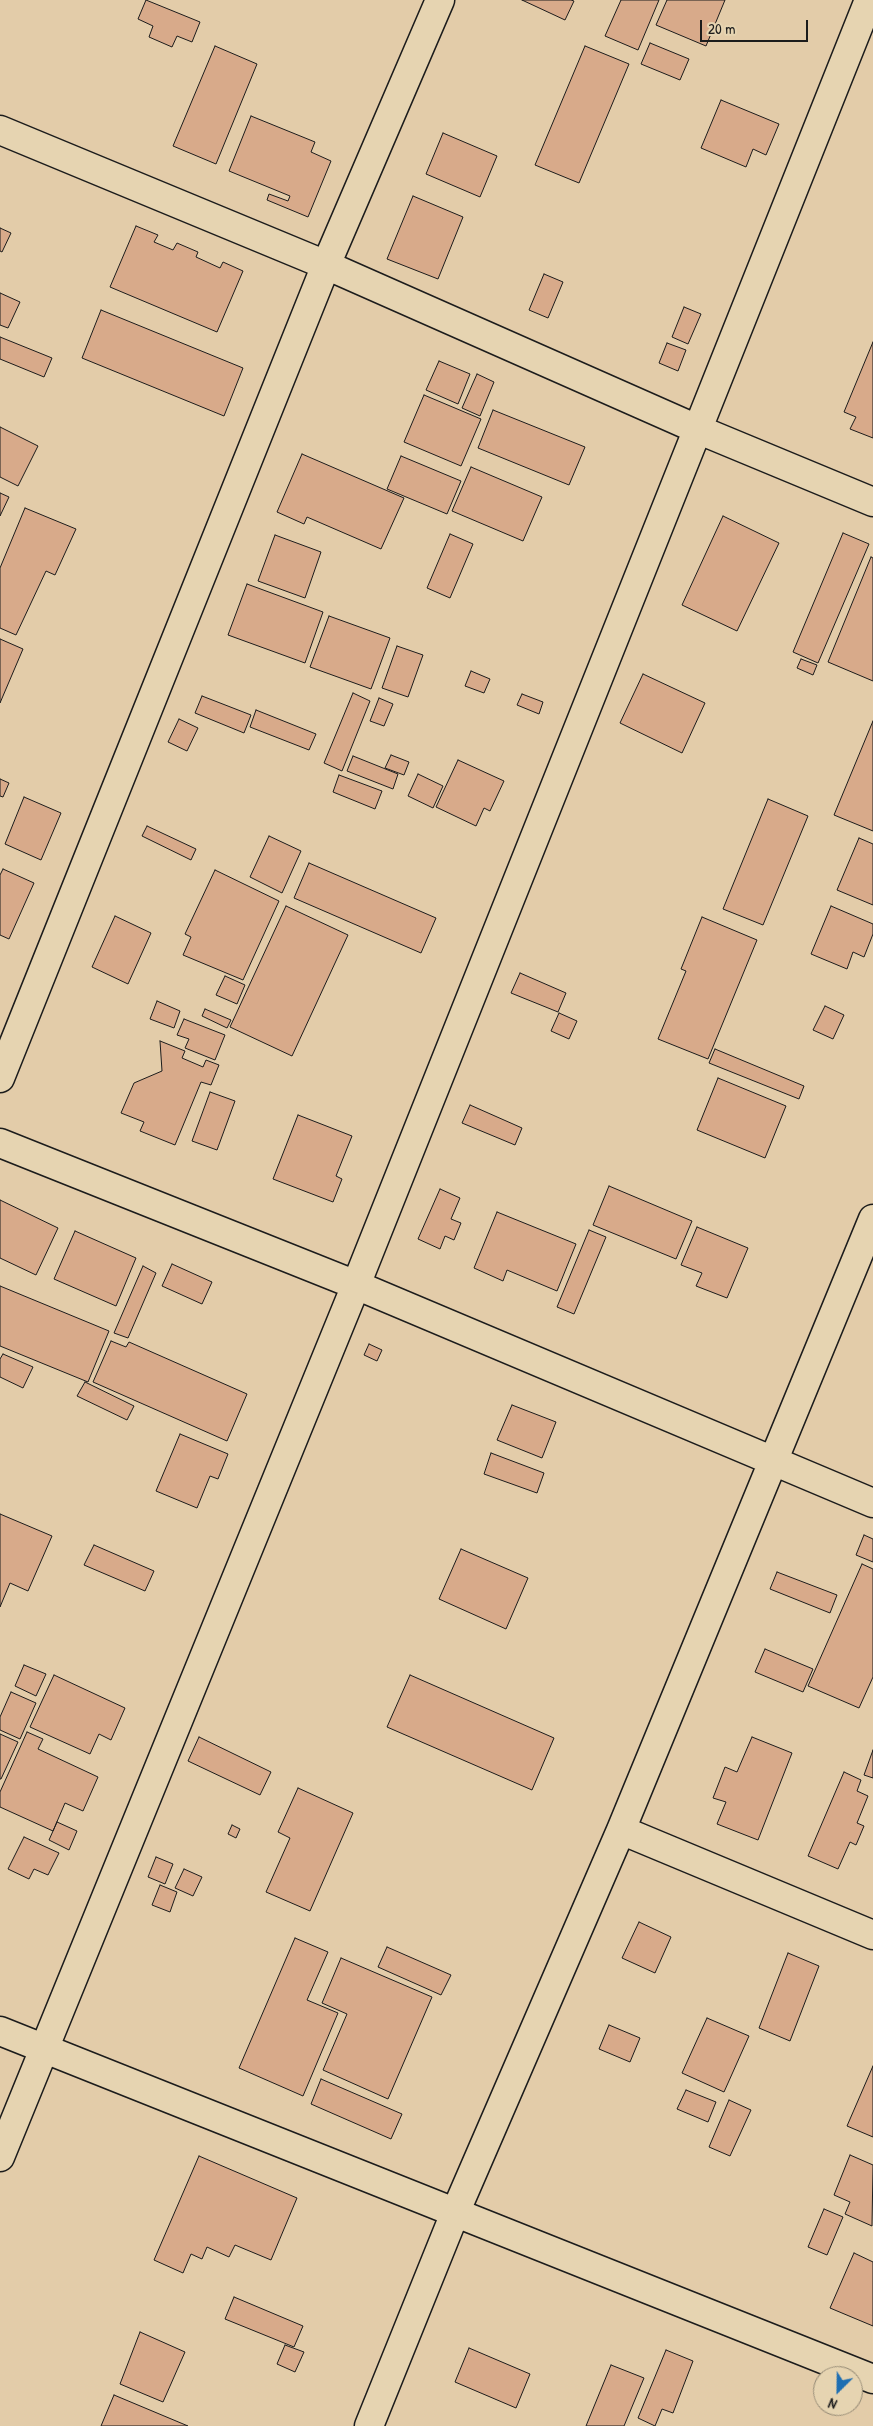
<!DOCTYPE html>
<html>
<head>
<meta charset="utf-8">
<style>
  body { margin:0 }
  #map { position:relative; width:873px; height:2426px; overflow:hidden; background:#e3cca9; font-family:"Patrick Hand",sans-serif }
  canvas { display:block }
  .north { position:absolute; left:813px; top:2366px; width:50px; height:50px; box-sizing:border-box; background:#e6d4b1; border:1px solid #958a75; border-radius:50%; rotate:203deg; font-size:14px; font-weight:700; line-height:20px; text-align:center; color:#1c1c1c }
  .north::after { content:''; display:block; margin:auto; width:18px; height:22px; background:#1f6fb2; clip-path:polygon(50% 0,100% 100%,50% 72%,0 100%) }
  .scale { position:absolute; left:700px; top:20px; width:108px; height:22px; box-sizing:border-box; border:2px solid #1c1c1c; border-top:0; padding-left:6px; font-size:15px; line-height:18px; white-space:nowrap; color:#1c1c1c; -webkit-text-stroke:4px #e6d4b1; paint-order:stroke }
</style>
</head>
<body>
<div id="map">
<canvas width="873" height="2426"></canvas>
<div class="north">N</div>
<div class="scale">20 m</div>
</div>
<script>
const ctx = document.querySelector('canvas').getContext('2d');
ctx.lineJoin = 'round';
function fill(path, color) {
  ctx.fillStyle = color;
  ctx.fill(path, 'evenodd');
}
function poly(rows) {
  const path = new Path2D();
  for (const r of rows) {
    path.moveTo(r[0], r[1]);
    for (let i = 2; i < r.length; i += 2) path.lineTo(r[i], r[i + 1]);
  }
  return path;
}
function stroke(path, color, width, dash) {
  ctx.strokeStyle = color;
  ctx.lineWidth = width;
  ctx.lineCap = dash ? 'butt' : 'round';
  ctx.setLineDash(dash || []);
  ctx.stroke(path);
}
const building = poly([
  [146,0,200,22,192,42,177,36,172,47,149,37,153,26,138,19,146,0],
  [522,0,571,0,574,1,565,20,522,0],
  [621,0,659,0,638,50,605,36,621,0],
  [667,0,725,0,706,46,656,25,667,0],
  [650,43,689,59,680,80,641,64,650,43],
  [215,46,257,64,216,164,173,146,215,46],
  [585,46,629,64,579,183,535,165,585,46],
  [721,100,779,124,766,155,753,149,746,167,701,148,721,100],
  [251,116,315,142,311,152,331,161,308,217,267,200,269,194,288,201,290,196,229,171,251,116],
  [443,133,497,156,480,197,426,174,443,133],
  [413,196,463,217,438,279,387,259,413,196],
  [136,226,158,235,154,242,173,250,177,243,198,252,196,257,220,268,223,262,243,271,217,332,110,287,136,226],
  [0,228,11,233,2,252,0,251,0,228],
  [544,274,563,282,548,318,529,310,544,274],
  [0,293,20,302,8,328,0,325,0,293],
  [684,307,701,314,688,344,672,337,684,307],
  [101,310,243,368,224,416,82,358,101,310],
  [0,337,52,358,44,377,0,359,0,337],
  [873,342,873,438,850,429,856,417,844,412,873,342],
  [667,343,686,350,678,371,659,363,667,343],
  [439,361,470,374,458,404,426,390,439,361],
  [477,374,494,382,480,416,462,408,477,374],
  [424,395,481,419,461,466,404,442,424,395],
  [493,410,585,447,569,485,478,448,493,410],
  [0,427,38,446,18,486,0,477,0,427],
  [302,454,404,498,381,549,307,517,304,524,277,512,302,454],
  [401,456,461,481,447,514,387,489,401,456],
  [471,467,542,497,523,541,452,511,471,467],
  [0,493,9,497,0,516,0,493],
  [25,508,76,529,55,575,46,571,16,635,0,628,0,568,25,508],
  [723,516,779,543,737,631,682,605,723,516],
  [843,533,869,544,818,663,793,652,843,533],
  [450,534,473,544,450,598,427,588,450,534],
  [275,535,321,552,305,598,258,581,275,535],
  [871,557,873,558,873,681,828,662,871,557],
  [247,584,323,612,305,663,228,635,247,584],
  [329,616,390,638,371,689,310,667,329,616],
  [0,639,23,649,0,703,0,639],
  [397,646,423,655,408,697,382,688,397,646],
  [801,659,817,665,813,675,797,668,801,659],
  [471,671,490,679,484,693,465,686,471,671],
  [643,674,705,703,682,753,620,723,643,674],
  [353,693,370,701,342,771,324,763,353,693],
  [522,694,543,702,539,714,517,705,522,694],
  [202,696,251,715,244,733,195,713,202,696],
  [379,698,393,704,384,726,370,721,379,698],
  [256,710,316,734,309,750,250,727,256,710],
  [179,719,198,728,187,751,168,742,179,719],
  [873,721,873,831,834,815,873,721],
  [391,755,409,762,404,775,385,768,391,755],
  [353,756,398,774,393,789,347,771,353,756],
  [458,760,504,781,490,811,484,808,476,826,436,807,458,760],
  [418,774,443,786,433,808,408,796,418,774],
  [339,775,382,791,375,809,333,792,339,775],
  [0,779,9,783,3,797,0,796,0,779],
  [24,797,61,813,41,860,5,844,24,797],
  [768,799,808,816,763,925,723,909,768,799],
  [147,826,196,849,191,860,142,836,147,826],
  [269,836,301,851,282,893,250,877,269,836],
  [859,838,873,844,873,905,837,890,859,838],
  [309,863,436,918,421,953,294,898,309,863],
  [3,869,34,883,9,939,0,935,0,875,3,869],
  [215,870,279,901,243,980,183,955,191,937,185,934,215,870],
  [286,906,348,935,292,1056,230,1027,286,906],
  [831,906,873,924,873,934,864,957,853,952,847,969,811,954,831,906],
  [115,916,151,933,128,984,92,967,115,916],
  [702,917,757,940,708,1059,658,1039,686,971,681,969,702,917],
  [520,973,566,993,558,1012,511,993,520,973],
  [225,976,245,985,237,1004,216,995,225,976],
  [157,1001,180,1011,174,1028,150,1019,157,1001],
  [825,1006,844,1015,833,1039,813,1030,825,1006],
  [205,1009,231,1020,227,1028,202,1016,205,1009],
  [559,1013,577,1021,569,1039,551,1031,559,1013],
  [184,1019,225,1035,215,1060,185,1048,189,1039,177,1035,184,1019],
  [160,1041,185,1051,182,1058,203,1067,206,1060,219,1065,211,1085,201,1082,175,1145,140,1131,144,1122,121,1113,134,1083,162,1071,160,1041],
  [715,1049,804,1086,799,1099,709,1063,715,1049],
  [718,1078,786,1106,765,1158,697,1130,718,1078],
  [210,1092,235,1101,217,1150,192,1141,210,1092],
  [470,1105,522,1128,515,1145,462,1123,470,1105],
  [298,1115,352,1136,336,1176,342,1179,333,1202,273,1179,298,1115],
  [609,1186,692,1221,676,1259,593,1225,609,1186],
  [440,1189,460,1198,451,1219,461,1223,454,1240,445,1236,440,1249,418,1239,440,1189],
  [0,1200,58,1228,36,1275,0,1258,0,1200],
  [497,1212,576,1244,557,1291,507,1270,503,1281,474,1268,497,1212],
  [697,1227,748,1248,727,1298,696,1286,702,1273,681,1265,697,1227],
  [589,1230,606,1237,574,1314,557,1307,589,1230],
  [75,1231,136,1258,116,1306,54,1279,75,1231],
  [172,1264,212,1282,202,1304,162,1286,172,1264],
  [143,1266,156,1273,128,1338,114,1333,143,1266],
  [0,1286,109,1331,88,1382,0,1346,0,1286],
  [111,1341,126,1347,129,1342,247,1394,227,1441,93,1382,111,1341],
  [369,1344,382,1350,377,1361,364,1355,369,1344],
  [3,1354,33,1367,23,1388,0,1377,0,1359,3,1354],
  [85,1382,134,1406,127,1420,77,1396,85,1382],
  [512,1405,556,1422,542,1458,497,1440,512,1405],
  [180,1434,228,1454,218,1479,210,1476,197,1508,156,1491,180,1434],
  [491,1453,544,1473,537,1493,484,1474,491,1453],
  [0,1514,52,1536,28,1591,10,1583,0,1607,0,1514],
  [864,1535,873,1539,873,1562,856,1555,864,1535],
  [94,1545,154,1571,145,1591,84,1565,94,1545],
  [461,1549,528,1578,506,1629,439,1599,461,1549],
  [862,1564,873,1569,873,1677,859,1708,808,1686,862,1564],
  [777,1572,837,1595,830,1613,770,1589,777,1572],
  [765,1649,813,1669,803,1692,755,1672,765,1649],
  [24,1665,46,1674,36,1696,15,1686,24,1665],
  [54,1675,125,1708,111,1740,99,1734,90,1754,30,1727,54,1675],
  [410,1675,554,1738,532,1790,387,1727,410,1675],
  [11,1692,36,1703,20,1739,0,1730,0,1717,11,1692],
  [27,1732,43,1739,38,1749,98,1777,83,1811,65,1803,53,1831,0,1807,0,1792,27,1732],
  [0,1734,18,1742,1,1779,0,1779,0,1734],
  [199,1737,271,1772,260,1795,188,1761,199,1737],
  [752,1737,792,1753,758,1840,717,1824,726,1802,713,1798,725,1767,737,1772,752,1737],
  [873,1750,873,1778,864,1775,873,1750],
  [844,1772,861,1780,857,1791,868,1796,857,1823,864,1826,856,1845,850,1842,838,1869,808,1856,844,1772],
  [298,1788,353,1813,310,1911,266,1892,290,1838,278,1832,298,1788],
  [57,1822,77,1831,69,1850,49,1840,57,1822],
  [232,1825,240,1829,236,1838,228,1834,232,1825],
  [24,1837,59,1853,48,1875,34,1869,29,1879,8,1869,24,1837],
  [156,1857,173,1864,165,1884,148,1877,156,1857],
  [184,1869,202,1877,193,1896,175,1888,184,1869],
  [160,1885,177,1892,170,1912,152,1905,160,1885],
  [639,1922,671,1937,655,1973,622,1958,639,1922],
  [295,1938,328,1952,307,2000,338,2013,303,2096,239,2068,295,1938],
  [387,1947,451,1975,441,1995,378,1967,387,1947],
  [788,1953,819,1966,790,2041,759,2028,788,1953],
  [341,1958,432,1997,388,2099,323,2070,347,2014,322,2003,341,1958],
  [707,2018,749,2036,724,2092,682,2073,707,2018],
  [609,2025,640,2038,630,2062,599,2049,609,2025],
  [873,2066,873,2137,847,2126,873,2066],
  [321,2079,402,2114,391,2139,311,2104,321,2079],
  [686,2090,716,2102,708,2122,677,2109,686,2090],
  [729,2100,751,2110,730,2156,709,2147,729,2100],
  [850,2155,873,2165,872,2226,845,2214,850,2202,834,2195,850,2155],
  [199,2156,297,2198,271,2260,235,2245,229,2257,207,2247,202,2259,191,2254,183,2273,154,2260,199,2156],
  [824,2209,843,2217,827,2255,808,2247,824,2209],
  [854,2253,873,2262,873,2326,830,2308,854,2253],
  [234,2297,303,2326,294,2347,225,2319,234,2297],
  [140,2332,185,2352,163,2402,120,2384,140,2332],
  [285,2345,304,2352,295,2372,277,2364,285,2345],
  [469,2348,530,2374,516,2408,455,2382,469,2348],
  [666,2350,693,2361,673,2413,662,2409,655,2426,638,2418,666,2350],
  [611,2365,644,2378,624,2426,586,2426,611,2365],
  [114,2395,188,2426,101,2426,114,2395]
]);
fill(building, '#d8aa8a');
stroke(building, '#1c1c1c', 1);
const minor = poly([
  [0,130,326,265,697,429,873,502],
  [0,1078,326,265,440,0],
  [0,1143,356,1285,873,1503],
  [621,1830,873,1935],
  [0,2031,873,2379],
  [0,2157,356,1285,869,0],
  [369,2426,455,2213,621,1830,873,1219]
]);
stroke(minor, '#1c1c1c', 31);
stroke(minor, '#e6d4b1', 28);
</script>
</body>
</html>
